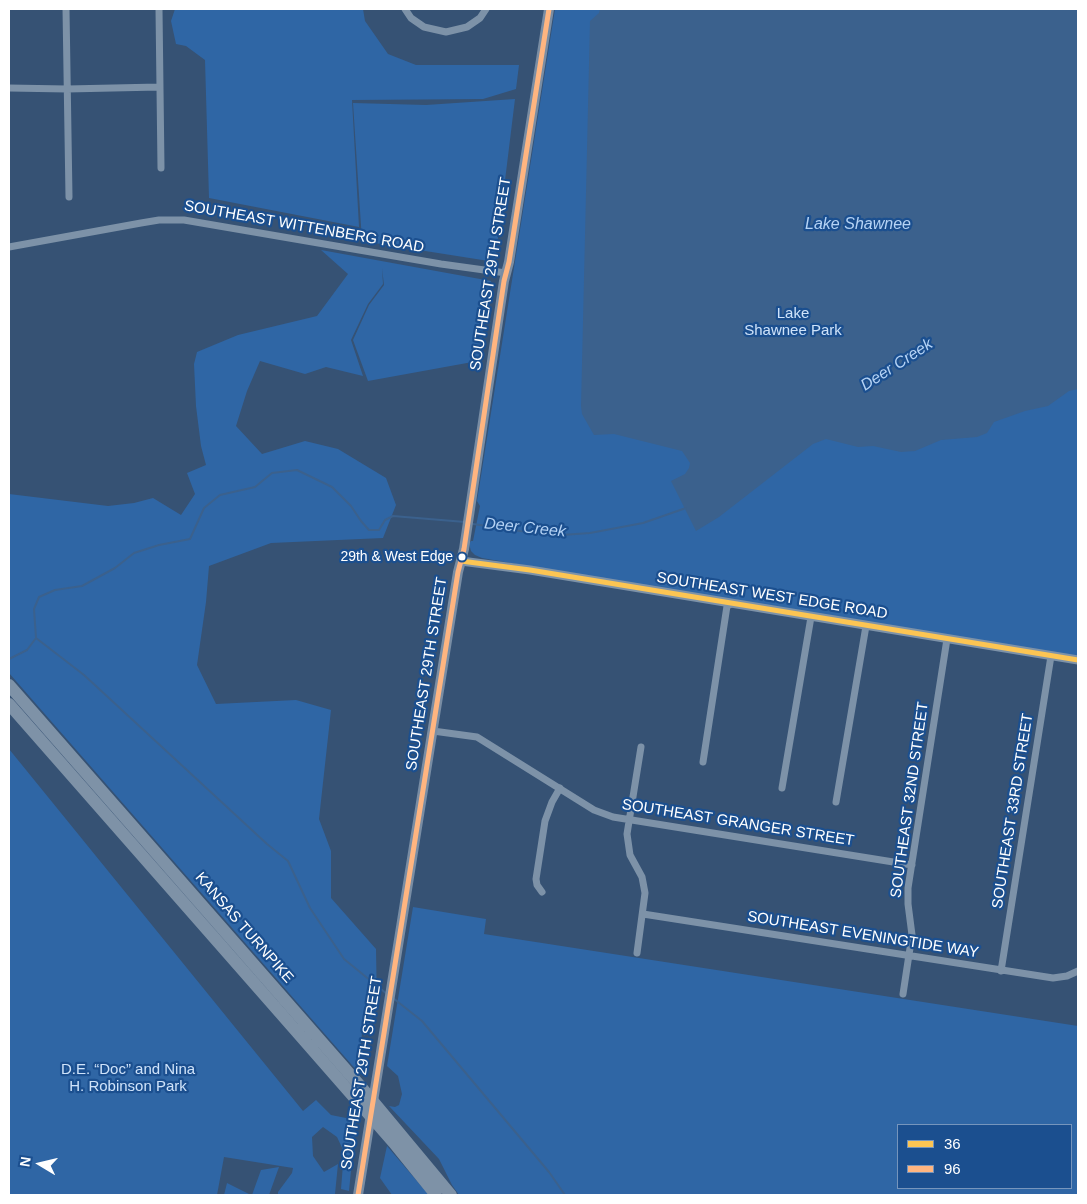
<!DOCTYPE html>
<html>
<head>
<meta charset="utf-8">
<style>
  body { margin:0 }
  #map { position:relative; width:1087px; height:1204px; overflow:hidden; background:#365274; font-family:Helvetica,sans-serif }
  canvas { display:block }
  .frame { position:absolute; inset:0; border:10px solid #fff; pointer-events:none }
  .legend { position:absolute; left:897px; top:1124px; width:175px; height:65px; box-sizing:border-box; background:#1b4f8f; border:1px solid #7695bc; margin:0; padding:6px 9px; list-style:none; font-size:15px; color:#fff }
  .legend li { display:flex; align-items:center; gap:10px; height:25px }
  .legend b { width:25px; border:1px solid #7695bc }
  .north { position:absolute; left:15px; top:1139px; width:50px; height:50px; -webkit-text-stroke:4px #1b4f8f; paint-order:stroke; rotate:279deg; font-size:14px; font-weight:700; line-height:20px; text-align:center; color:#fff }
  .north::after { content:''; display:block; margin:auto; width:18px; height:22px; background:#fff; clip-path:polygon(50% 0,100% 100%,50% 72%,0 100%) }
</style>
</head>
<body>
<div id="map">
<canvas width="1087" height="1204"></canvas>
<div class="frame"></div>
<ul class="legend">
<li><b style="height:6px;background:#fcc553"></b>36</li>
<li><b style="height:6px;background:#ffb580"></b>96</li>
</ul>
<div class="north">N</div>
</div>
<script>
const ctx = document.querySelector('canvas').getContext('2d');
ctx.lineJoin = 'round';
function fill(path, color) {
  ctx.fillStyle = color;
  ctx.fill(path, 'evenodd');
}
function poly(rows) {
  const path = new Path2D();
  for (const r of rows) {
    path.moveTo(r[0], r[1]);
    for (let i = 2; i < r.length; i += 2) path.lineTo(r[i], r[i + 1]);
  }
  return path;
}
function stroke(path, color, width, dash) {
  ctx.strokeStyle = color;
  ctx.lineWidth = width;
  ctx.lineCap = dash ? 'butt' : 'round';
  ctx.setLineDash(dash || []);
  ctx.stroke(path);
}
function drawText(font, color, halo, rows, align = 'center') {
  ctx.font = font + ' Helvetica,sans-serif';
  ctx.lineWidth = 4.5;
  ctx.setLineDash([]);
  ctx.textBaseline = 'middle';
  ctx.strokeStyle = halo;
  ctx.fillStyle = color;
  for (const [text, x, y, turn = 0] of rows) {
    ctx.save();
    ctx.translate(x, y);
    ctx.rotate((+turn || 0) * Math.PI / 180);
    ctx.textAlign = isNaN(turn) ? turn : align;
    if (halo) ctx.strokeText(text, 0, 0);
    ctx.fillText(text, 0, 0);
    ctx.restore();
  }
}
fill(poly([
  [175,9,363,9,365,21,388,54,416,65,519,65,516,89,483,99,352,100,359,227,209,198,205,60,186,46,176,44,171,21],
  [555,9,1078,9,1078,657,573,574,482,558,475,555,471,551,469,544,471,541,473,541,480,506,477,501],
  [515,99,495,262,362,241,353,103,426,105],
  [321,250,491,281,478,361,368,381,353,340,369,305,384,285,382,268,383,284,368,304,351,340,363,376,326,367,305,374,260,361,247,391,236,426,262,454,305,441,338,449,386,478,396,505,383,538,271,543,209,566,206,602,197,665,216,704,296,700,331,710,319,819,331,851,331,898,376,949,377,1006,365,1036,362,1033,358,1072,9,673,9,494,108,506,134,503,153,498,181,515,195,494,187,473,206,465,201,446,196,406,194,364,197,352,238,335,317,316,348,274],
  [9,749,303,1111,316,1100,331,1115,356,1120,349,1191,341,1189,344,1152,337,1137,323,1127,312,1137,313,1156,324,1172,338,1164,335,1194,336,1195,278,1195,278,1192,292,1173,293,1168,224,1157,217,1195,9,1195],
  [413,907,486,919,484,934,1078,1026,1078,1195,459,1195,452,1185,439,1159,389,1106,395,1107,399,1105,402,1094,398,1076,387,1066],
  [898,1125,1071,1125,1071,1188,898,1188],
  [387,1146,429,1195,392,1195,380,1178],
  [279,1167,269,1195,252,1195,261,1170],
  [227,1183,251,1195,224,1195]
]), '#2f66a5');
fill(poly([
  [600,9,1078,9,1078,389,1069,391,1048,406,1025,411,994,422,987,433,977,437,941,440,915,451,901,452,873,446,858,447,826,439,813,444,719,517,696,531,671,481,685,474,689,468,690,463,682,451,614,434,594,435,582,414,581,406,590,21,599,13]
]), '#3b618d');
stroke(poly([
  [473,524,520,531,562,535,590,533,643,523,686,508],
  [36,638,84,675,267,844,288,861,310,908,344,959,387,994],
  [9,659,27,650,36,638,34,609,39,597,55,590,82,586,115,568,134,553,159,545,190,539,204,508,220,495,255,487,272,473,297,470,332,487,351,506,361,521,369,530,379,530,385,520,393,516,465,522],
  [393,998,422,1021,549,1172,565,1195]
]), '#3b618d', 2);
stroke(poly([
  [66,9,69,197],
  [159,9,161,168],
  [405,9,411,18,424,27,446,32,467,27,480,18,486,9],
  [9,88,67,89,159,87],
  [9,247,141,223,159,220,184,220,441,264,506,273],
  [433,731,477,737,594,810,613,817,912,865],
  [703,762,727,606,733,603],
  [782,788,811,617],
  [836,802,866,626],
  [542,892,537,885,536,879,545,821,552,802,560,788],
  [643,914,1053,978,1067,976,1078,971],
  [637,953,645,893,642,877,630,855,627,834,641,747],
  [1001,971,1051,656],
  [903,994,912,935,908,904,908,888,947,639]
]), '#7d92a8', 7);
stroke(poly([
  [461,561,530,570,1078,660]
]), '#7d92a8', 9);
stroke(poly([
  [358,1195,458,572,464,549,504,281,509,262,549,9]
]), '#798da4', 10);
stroke(poly([
  [9,685,362,1088,451,1195],
  [9,704,296,1031,394,1143,436,1195]
]), '#7e92a7', 12);
stroke(poly([
  [461,561,530,570,1078,660]
]), '#fcc553', 5);
stroke(poly([
  [358,1195,458,572,464,549,504,281,509,262,549,9]
]), '#ffb580', 5);
for (const [x, y, r, color] of [
  [462,557,4.5,"#fff"]
]) {
  const dot = new Path2D();
  dot.arc(x, y, r, 0, 2 * Math.PI);
  ctx.fillStyle = color;
  ctx.fill(dot);
  stroke(dot, '#1b4f8f', 2);
}
drawText('14px', '#fff', '#1b4f8f', [
  ["29th & West Edge",453,557]
], 'right');
drawText('15px', '#fff', '#1b4f8f', [
  ["SOUTHEAST WITTENBERG ROAD",304,227,10],
  ["SOUTHEAST 29TH STREET",491,274,-81],
  ["SOUTHEAST WEST EDGE ROAD",772,596,9],
  ["SOUTHEAST 29TH STREET",427,674,-81],
  ["SOUTHEAST 32ND STREET",910,800,-82],
  ["SOUTHEAST 33RD STREET",1013,811,-81],
  ["SOUTHEAST GRANGER STREET",738,823,9],
  ["KANSAS TURNPIKE",244,928,49],
  ["SOUTHEAST EVENINGTIDE WAY",863,935,9],
  ["SOUTHEAST 29TH STREET",362,1073,-81]
]);
drawText('15px', '#cfe3fa', '#1b4f8f', [
  ["Lake",793,314],
  ["Shawnee Park",793,331],
  ["D.E. “Doc” and Nina",128,1070],
  ["H. Robinson Park",128,1087]
]);
drawText('italic 16px', '#b5d3f5', '#1b4f8f', [
  ["Lake Shawnee",858,225],
  ["Deer Creek",897,365,-33],
  ["Deer Creek",525,528,6]
]);
</script>
</body>
</html>
